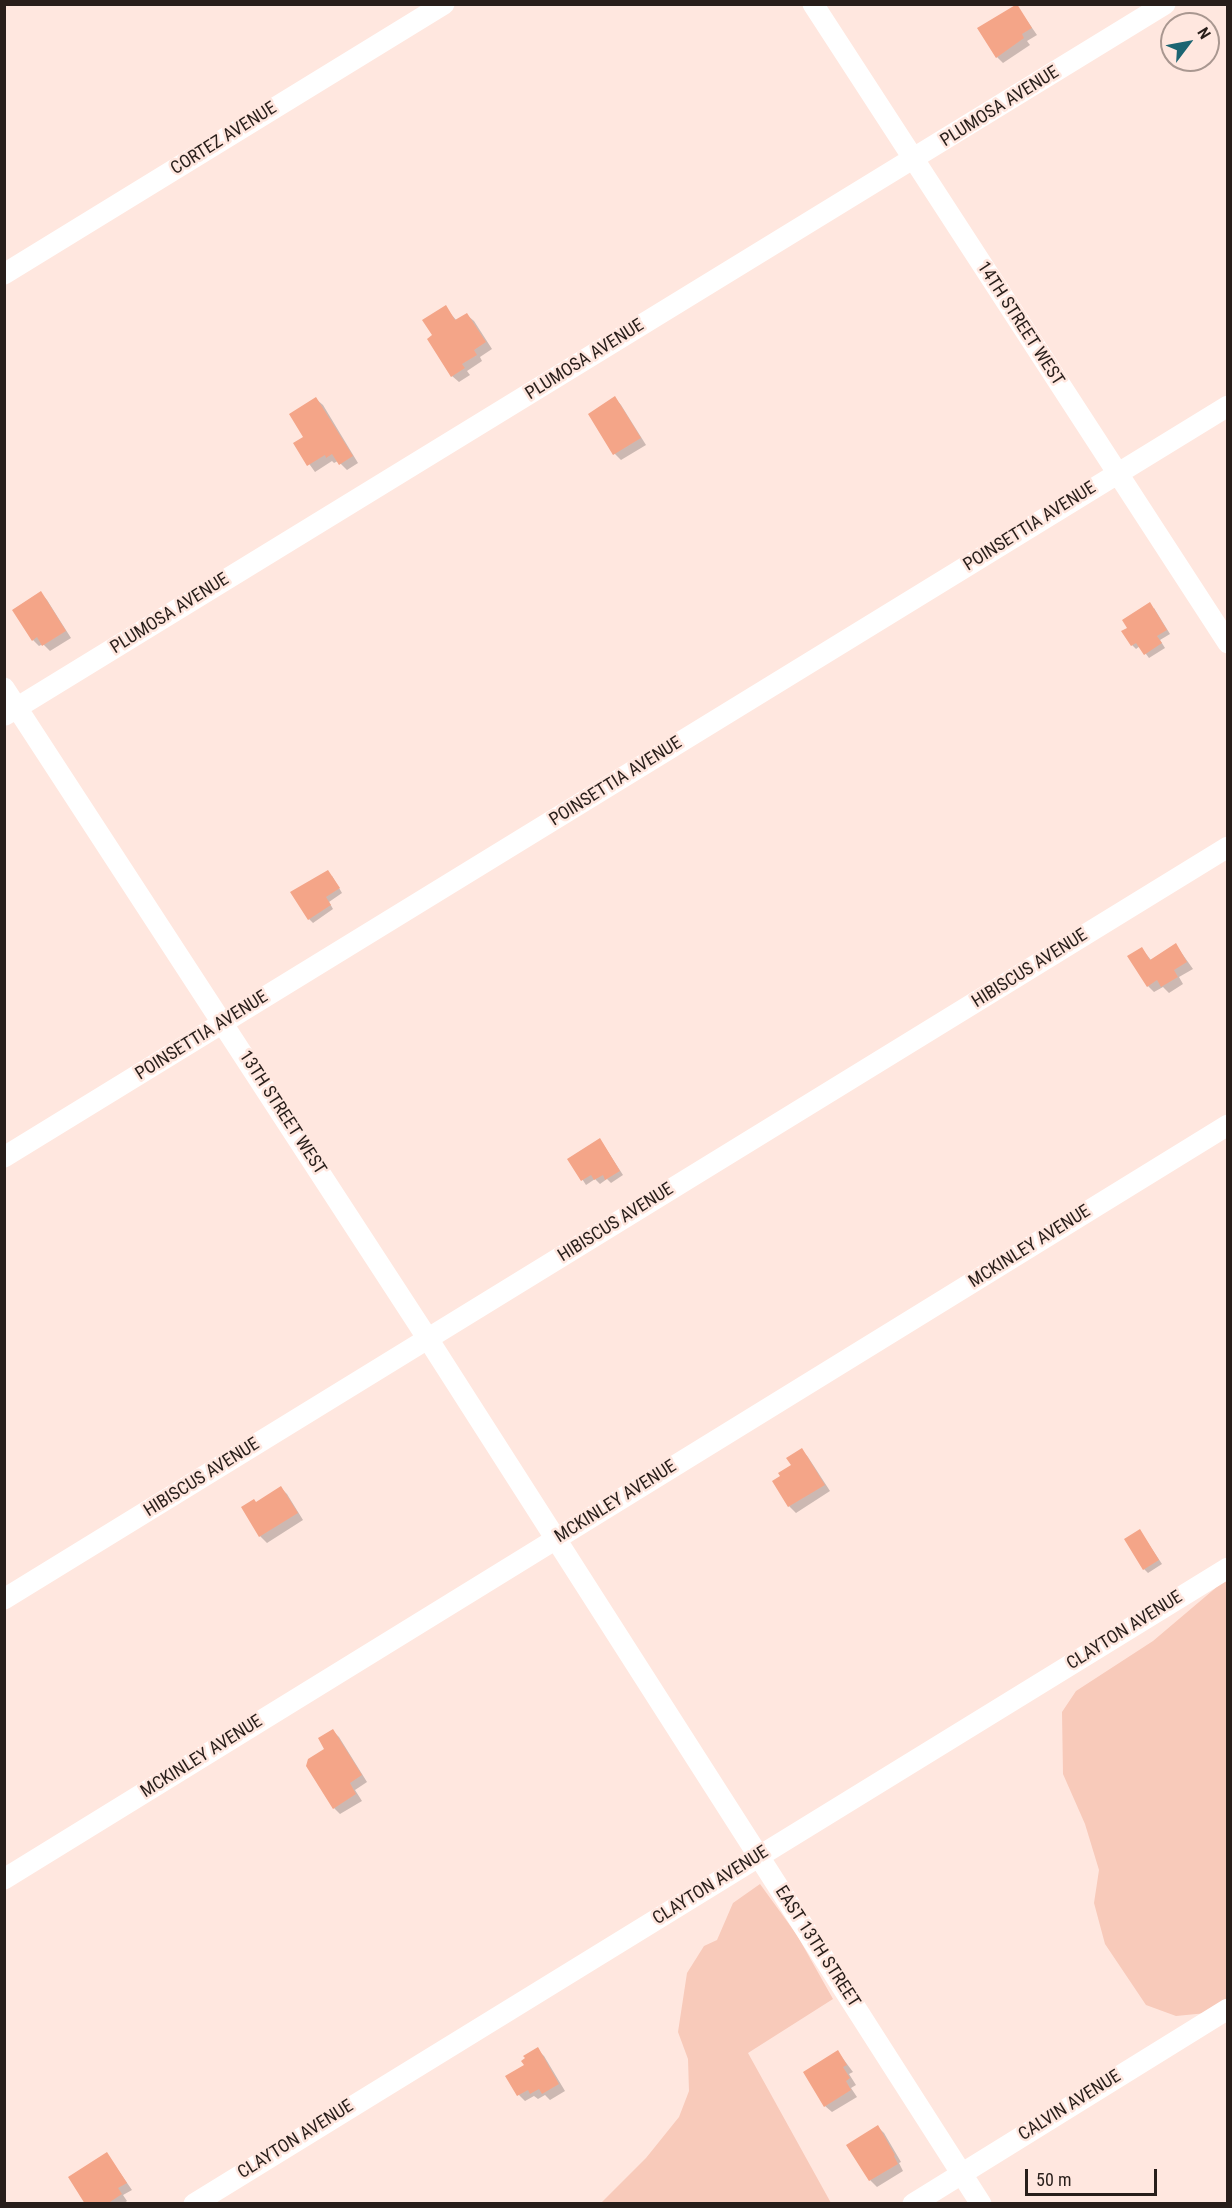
<!DOCTYPE html>
<html>
<head>
<meta charset="utf-8">
<style>
  body { margin:0 }
  #map { position:relative; width:1232px; height:2208px; overflow:hidden; background:#ffe7df; font-family:"Roboto Condensed",sans-serif }
  canvas { display:block }
  .frame { position:absolute; inset:0; border:6px solid #281e1a; pointer-events:none }
  .north { position:absolute; left:1160px; top:12px; width:60px; height:60px; box-sizing:border-box; background:#ffe7df; border:2px solid #a99790; border-radius:50%; rotate:58deg; font-size:16px; font-weight:700; line-height:24px; text-align:center; color:#281e1a }
  .north::after { content:''; display:block; margin:auto; width:21px; height:27px; background:#1c6572; clip-path:polygon(50% 0,100% 100%,50% 72%,0 100%) }
  .scale { position:absolute; left:1025px; top:2169px; width:132px; height:27px; box-sizing:border-box; border:3px solid #281e1a; border-top:0; padding-left:8px; font-size:18px; line-height:21px; white-space:nowrap; color:#281e1a; -webkit-text-stroke:4px #ffe7df; paint-order:stroke }
</style>
</head>
<body>
<div id="map">
<canvas width="1232" height="2208"></canvas>
<div class="frame"></div>
<div class="north">N</div>
<div class="scale">50 m</div>
</div>
<script>
const ctx = document.querySelector('canvas').getContext('2d');
ctx.lineJoin = 'round';
function fill(path, color) {
  ctx.fillStyle = color;
  ctx.fill(path, 'evenodd');
}
function poly(rows) {
  const path = new Path2D();
  for (const r of rows) {
    path.moveTo(r[0], r[1]);
    for (let i = 2; i < r.length; i += 2) path.lineTo(r[i], r[i + 1]);
  }
  return path;
}
function stroke(path, color, width, dash) {
  ctx.strokeStyle = color;
  ctx.lineWidth = width;
  ctx.lineCap = dash ? 'butt' : 'round';
  ctx.setLineDash(dash || []);
  ctx.stroke(path);
}
function drawText(font, color, halo, rows, align = 'center') {
  ctx.font = font + ' "Roboto Condensed",sans-serif';
  ctx.lineWidth = 5;
  ctx.setLineDash([]);
  ctx.textBaseline = 'middle';
  ctx.strokeStyle = halo;
  ctx.fillStyle = color;
  for (const [text, x, y, turn = 0] of rows) {
    ctx.save();
    ctx.translate(x, y);
    ctx.rotate((+turn || 0) * Math.PI / 180);
    ctx.textAlign = isNaN(turn) ? turn : align;
    if (halo) ctx.strokeText(text, 0, 0);
    ctx.fillText(text, 0, 0);
    ctx.restore();
  }
}
fill(poly([
  [1227,1574,1227,2011,1176,2016,1146,2005,1105,1944,1094,1903,1099,1870,1085,1824,1063,1774,1062,1712,1076,1691,1153,1641,1225,1580],
  [760,1884,797,1935,833,1999,748,2053,831,2203,601,2203,646,2158,679,2117,689,2091,688,2059,678,2032,687,1973,704,1946,717,1940,733,1903]
]), '#f8caba');
fill(poly([
  [1017,6,1037,35,1027,41,1030,45,1003,63,997,57],
  [445,307,457,321,467,315,474,321,492,349,480,357,482,361,467,371,470,375,459,382,452,376,434,336],
  [615,398,621,405,646,445,621,460,615,454],
  [316,399,323,405,358,463,347,470,338,461,334,463,332,461,315,472,295,444,305,437],
  [41,593,47,600,71,638,50,651,43,644,39,646,33,640],
  [1154,608,1170,634,1160,640,1165,648,1149,658,1140,646,1136,649,1132,645],
  [332,876,342,893,329,902,333,909,313,923,309,919],
  [1176,945,1193,969,1179,977,1183,984,1169,993,1163,987,1154,992,1148,986,1142,949,1151,960],
  [603,1144,623,1175,611,1183,607,1179,600,1184,595,1179,586,1185,569,1159],
  [802,1450,808,1457,830,1491,796,1513,789,1506,793,1466],
  [281,1488,287,1494,303,1520,267,1543,260,1536,243,1508,256,1503],
  [1140,1531,1162,1564,1148,1573,1144,1569],
  [333,1731,339,1737,367,1782,355,1790,362,1801,340,1814,334,1808,326,1749],
  [537,2049,544,2056,565,2091,550,2100,545,2095,538,2099,534,2096,525,2101,519,2095,526,2065],
  [838,2052,853,2072,849,2074,856,2085,851,2088,857,2097,832,2112,825,2106],
  [878,2127,884,2133,901,2162,899,2163,903,2171,877,2187,870,2180,848,2145],
  [107,2154,132,2190,123,2195,127,2201,123,2204,87,2204]
]), '#0003');
fill(poly([
  [1017,4,1032,28,1022,34,1024,38,996,58,977,28],
  [446,305,455,320,467,313,486,342,474,350,477,355,462,364,465,368,451,377,427,339,432,335,422,320],
  [615,396,641,438,613,455,588,414],
  [316,397,353,456,339,465,332,454,326,458,325,455,307,466,293,443,303,437,289,414],
  [41,591,66,631,42,646,37,637,32,641,12,610],
  [1150,602,1167,630,1157,636,1162,643,1144,655,1136,643,1131,646,1121,631,1127,628,1122,620],
  [328,870,340,888,326,897,331,905,308,920,290,892],
  [1176,943,1187,962,1174,970,1178,977,1161,987,1157,980,1147,987,1127,956,1142,947,1150,960],
  [600,1138,620,1171,605,1180,603,1175,594,1180,591,1175,581,1181,567,1159],
  [802,1448,825,1485,788,1507,772,1481,780,1476,778,1473,791,1465,786,1458],
  [281,1486,298,1513,259,1537,241,1507,254,1499,256,1502],
  [1140,1529,1159,1560,1143,1570,1124,1539],
  [333,1729,362,1775,350,1783,356,1794,333,1809,306,1766,308,1759,324,1749,318,1738],
  [538,2047,559,2084,542,2094,539,2089,530,2094,528,2090,517,2096,505,2076,524,2065,521,2061,525,2058,523,2056],
  [838,2050,847,2065,843,2067,850,2078,846,2081,851,2090,824,2107,803,2072],
  [878,2125,895,2155,894,2156,898,2164,869,2181,846,2145],
  [107,2152,127,2183,118,2188,122,2194,107,2204,85,2204,68,2177]
]), '#f4a588');
stroke(poly([
  [813,4,1228,643],
  [4,274,444,4],
  [4,688,428,1339,981,2204],
  [5,715,1165,4],
  [4,1157,1228,406],
  [4,1599,1228,847],
  [4,1879,1228,1125],
  [194,2204,1228,1568],
  [913,2204,1228,2009]
]), '#fff', 21);
drawText('18px', '#281e1a', '#ffe7df', [
  ["PLUMOSA AVENUE",1000,107,-32],
  ["CORTEZ AVENUE",224,139,-32],
  ["14TH STREET WEST",1020,324,57],
  ["PLUMOSA AVENUE",585,360,-32],
  ["POINSETTIA AVENUE",1030,527,-32],
  ["PLUMOSA AVENUE",170,614,-32],
  ["POINSETTIA AVENUE",616,782,-32],
  ["HIBISCUS AVENUE",1030,969,-32],
  ["POINSETTIA AVENUE",202,1036,-32],
  ["13TH STREET WEST",282,1113,57],
  ["HIBISCUS AVENUE",616,1223,-32],
  ["MCKINLEY AVENUE",1030,1247,-32],
  ["HIBISCUS AVENUE",202,1478,-32],
  ["MCKINLEY AVENUE",616,1502,-32],
  ["CLAYTON AVENUE",1125,1631,-32],
  ["MCKINLEY AVENUE",202,1757,-32],
  ["CLAYTON AVENUE",711,1886,-32],
  ["EAST 13TH STREET",817,1947,57],
  ["CALVIN AVENUE",1070,2106,-32],
  ["CLAYTON AVENUE",296,2140,-32]
]);
</script>
</body>
</html>
